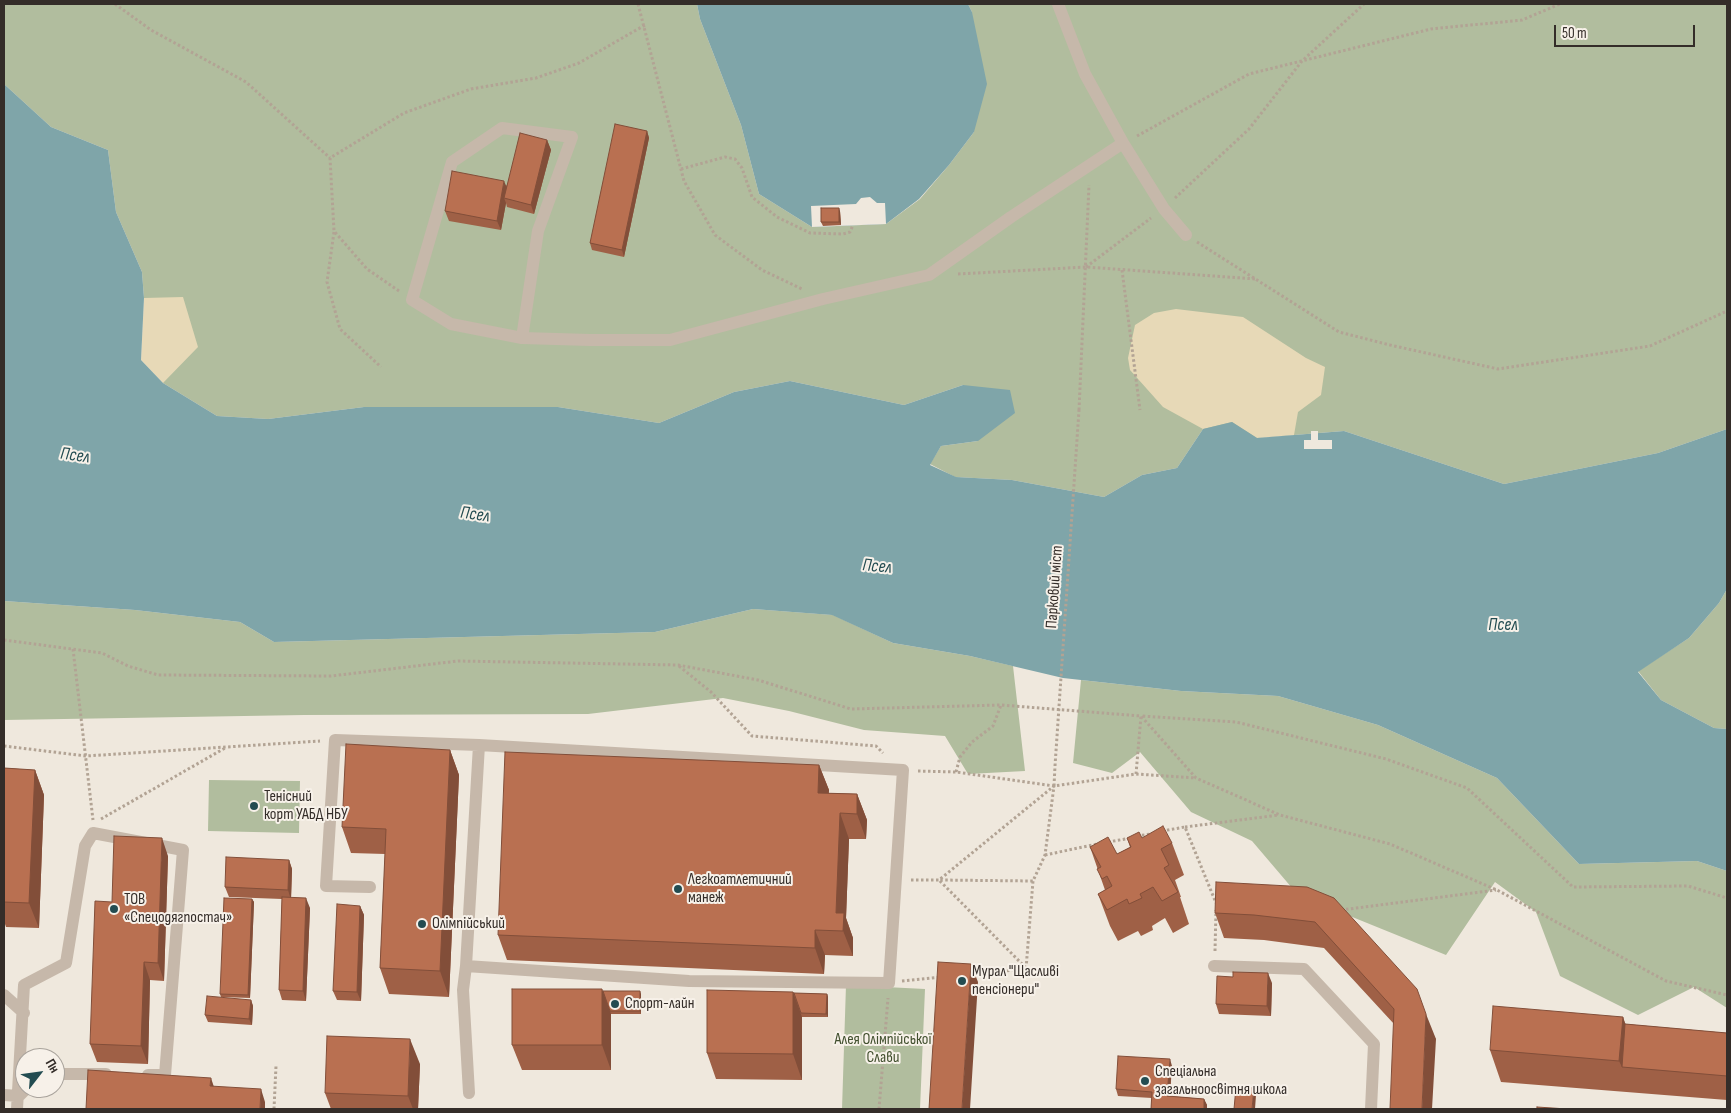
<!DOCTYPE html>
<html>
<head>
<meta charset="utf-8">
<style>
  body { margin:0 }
  #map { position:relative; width:1731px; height:1113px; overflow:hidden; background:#efe8dd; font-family:"Sofia Sans Condensed",sans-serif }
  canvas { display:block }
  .frame { position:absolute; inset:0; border:5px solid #342d29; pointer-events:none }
  .north { position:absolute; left:15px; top:1048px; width:50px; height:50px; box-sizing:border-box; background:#f7f1e9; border:1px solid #a9a39c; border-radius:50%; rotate:60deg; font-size:14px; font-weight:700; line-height:20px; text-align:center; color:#342d29 }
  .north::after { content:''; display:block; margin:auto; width:18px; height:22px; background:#234c51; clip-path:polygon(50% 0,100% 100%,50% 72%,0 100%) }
  .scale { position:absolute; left:1554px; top:25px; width:141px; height:22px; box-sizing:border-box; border:2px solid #342d29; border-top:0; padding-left:6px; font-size:15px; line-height:18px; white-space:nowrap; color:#342d29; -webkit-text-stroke:4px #f7f1e9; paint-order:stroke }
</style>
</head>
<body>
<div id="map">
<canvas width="1731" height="1113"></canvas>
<div class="frame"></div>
<div class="north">Пн</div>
<div class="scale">50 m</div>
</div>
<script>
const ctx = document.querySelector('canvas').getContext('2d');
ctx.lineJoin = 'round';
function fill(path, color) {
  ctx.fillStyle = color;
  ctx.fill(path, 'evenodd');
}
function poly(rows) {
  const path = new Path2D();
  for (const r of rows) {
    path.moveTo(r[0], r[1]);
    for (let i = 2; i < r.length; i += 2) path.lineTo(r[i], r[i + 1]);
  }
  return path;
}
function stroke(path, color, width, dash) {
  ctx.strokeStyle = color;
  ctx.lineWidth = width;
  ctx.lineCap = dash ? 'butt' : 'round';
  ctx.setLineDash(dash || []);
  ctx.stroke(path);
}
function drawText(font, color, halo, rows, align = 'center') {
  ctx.font = font + ' "Sofia Sans Condensed",sans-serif';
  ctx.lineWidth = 4;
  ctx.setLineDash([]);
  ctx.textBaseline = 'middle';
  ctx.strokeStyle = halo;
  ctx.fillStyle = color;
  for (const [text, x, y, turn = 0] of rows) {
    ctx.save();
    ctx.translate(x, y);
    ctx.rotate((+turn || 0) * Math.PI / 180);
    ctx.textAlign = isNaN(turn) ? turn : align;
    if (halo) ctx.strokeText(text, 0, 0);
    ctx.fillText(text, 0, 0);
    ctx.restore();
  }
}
fill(poly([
  [4,4,697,4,700,19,741,125,759,194,812,227,886,224,920,199,949,165,974,132,972,12,968,4,1727,4,1727,429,1658,453,1504,484,1344,431,1257,438,1203,429,1177,468,1142,475,1104,497,1012,480,955,477,930,464,941,446,978,441,963,385,904,405,790,381,734,392,659,423,558,407,364,407,268,419,217,416,163,383,144,298,142,272,116,212,108,150,51,127,4,84],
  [1727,589,1727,729,1714,728,1661,700,1638,671,1689,638,1719,603],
  [4,601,135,610,240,622,274,642,655,632,753,609,833,615,893,643,970,656,1013,666,1025,771,968,774,945,736,864,730,789,711,723,698,588,714,304,715,4,720],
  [1081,680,1181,691,1278,696,1378,725,1497,778,1579,864,1697,861,1727,871,1727,1008,1694,987,1638,1015,1560,976,1536,912,1495,882,1446,955,1298,895,1252,841,1191,812,1140,752,1112,773,1073,763],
  [209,780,300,781,299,833,208,831],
  [846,985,925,989,920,1109,842,1109]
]), '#b1bd9e');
fill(poly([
  [183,297,198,347,163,383,141,360,144,298],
  [1176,309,1243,317,1306,358,1325,367,1321,395,1298,412,1294,435,1257,438,1232,422,1203,429,1163,407,1130,370,1128,358,1135,325,1154,313]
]), '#e7d9b7');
fill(poly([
  [697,4,968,4,972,12,987,84,974,132,949,165,919,199,886,224,812,227,759,194,741,125,700,19],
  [4,84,51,127,108,150,116,212,142,272,144,298,141,360,163,383,217,416,268,419,364,407,558,407,659,423,734,392,790,381,904,405,963,385,1010,390,1015,413,978,441,941,446,930,465,956,477,1012,480,1104,497,1142,475,1177,468,1203,429,1232,422,1257,438,1344,431,1504,484,1658,453,1727,429,1727,589,1719,603,1689,638,1638,672,1661,700,1714,728,1727,729,1727,871,1697,861,1579,864,1497,778,1378,725,1278,696,1181,691,1063,678,970,656,893,643,832,615,753,609,655,632,274,642,240,622,135,610,4,601]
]), '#7fa5a9');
fill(poly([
  [870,197,877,203,885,203,886,224,812,227,811,206,856,204,861,198],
  [1311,431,1318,431,1318,440,1332,440,1332,449,1304,449,1304,440,1311,440]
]), '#efe8dd');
stroke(poly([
  [115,4,151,30,246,82,330,158],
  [638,4,684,181,715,235,762,270,802,289],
  [1137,136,1249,74,1431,29,1522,20,1560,4],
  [681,169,725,157,735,159,742,168,752,197,777,217,810,233,843,234,850,232,853,225],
  [1175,198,1249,129,1302,61,1364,4],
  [334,232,327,282,340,329,381,367],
  [1197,242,1339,332,1390,345,1498,369,1650,346,1727,311],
  [1086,267,1151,218],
  [1122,270,1140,410],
  [958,274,1086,267,1256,279],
  [399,291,367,269,334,231,330,158,404,113,471,89,536,78,579,63,645,25],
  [1079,410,1089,185],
  [4,640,102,653,128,666,158,675,331,676,458,661,678,665,758,680,851,709,1001,705,1141,716,1196,778,1280,815,1390,844,1497,890,1666,981,1727,995],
  [73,649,93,820],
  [679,666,711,692,752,736,876,746,883,753],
  [4,746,86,756,320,741],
  [918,771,956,772,1054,786,1136,774,1196,778],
  [956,772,960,757,972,742,993,726,1001,705],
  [1136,774,1141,716,1236,722,1386,759,1467,788,1573,887,1688,886,1727,898],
  [1054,786,1055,766],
  [101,819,225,748],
  [1185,827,1279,815],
  [1162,831,1185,827,1216,903],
  [1137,836,1151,834],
  [1108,842,1131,838],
  [1045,855,1097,844],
  [911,880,939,880,1054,786,1045,855,1033,881,1026,969],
  [1341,910,1496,890],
  [1215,951,1216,910],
  [1026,968,939,880,1033,881],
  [972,974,1026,969],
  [902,981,941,977],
  [274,1109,276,1066],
  [879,1109,888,998]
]), '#b2a394', 3, [2.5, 2.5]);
stroke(poly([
  [1058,4,1085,74,1123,143,1164,209,1186,235],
  [522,338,538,231,572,137,502,128,452,162,412,300,451,324,522,338,590,340,670,340,823,299,929,275,1011,217,1123,143],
  [479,745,903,770,889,983,689,981,466,966,479,745],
  [370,887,326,886,335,740,479,745],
  [466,966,463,990,469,1093],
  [1214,966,1304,969,1374,1044,1371,1109],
  [4,995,24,1013],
  [55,1074,106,1074],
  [4,1095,19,1096,25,1090],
  [17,1109,24,985,66,963,85,846,93,833,183,850,165,1075,148,1075]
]), '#c6b8aa', 12);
stroke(poly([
  [1055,766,1079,410]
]), '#b2a394', 3, [2.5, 2.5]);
fill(poly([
  [647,131,649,138,624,257,592,250,590,243],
  [547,140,551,150,534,214,507,207,506,203,501,230,449,221,445,211,506,186],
  [840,211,841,225,823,226,821,222],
  [450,750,459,775,449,997,389,994,380,968,385,854,351,853,342,827],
  [819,765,829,790,828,793,857,794,867,820,866,839,849,839,846,918,853,938,853,956,825,955,824,974,507,960,498,935],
  [4,767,4,768,35,770,44,795,39,928,6,927,4,921],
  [1127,838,1142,838,1172,843,1184,875,1175,880,1181,897,1180,897,1189,924,1173,933,1165,918,1152,926,1153,930,1141,936,1138,931,1118,941,1110,926,1098,894,1105,890,1090,847,1117,854,1130,847],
  [168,856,164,981,150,980,148,1064,97,1062,90,1044,112,902],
  [289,860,292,869,291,898,310,908,306,1001,282,1000,279,990,282,899,229,897,225,887],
  [1307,887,1436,1039,1394,1024,1324,948,1264,940,1224,938,1215,913],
  [252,899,254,902,250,998,221,997,220,994],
  [360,906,364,915,361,1001,337,1000,333,991],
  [1272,983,1271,1016,1219,1014,1216,1004],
  [603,991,641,994,641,1014,611,1014,611,1070,522,1070,512,1045],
  [793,992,794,993,827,994,828,997,828,1017,802,1017,802,1080,716,1079,707,1053],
  [251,1000,253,1006,252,1025,208,1022,205,1015],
  [1623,1017,1625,1024,1727,1033,1727,1100,1501,1082,1490,1050],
  [420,1064,418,1109,331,1109,325,1093],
  [1172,1066,1170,1096,1204,1099,1207,1105,1207,1109,1151,1109,1152,1098,1118,1096,1116,1089]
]), '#9f6046');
fill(poly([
  [647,131,649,138,624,257,622,250],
  [547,140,551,150,534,214,531,205],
  [504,181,508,190,504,198,506,203,501,230,497,221],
  [839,208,840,211,841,225,839,222],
  [450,750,459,775,449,997,440,971],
  [819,765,829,790,828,818,818,793],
  [35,770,44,795,39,928,29,903],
  [857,794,867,820,866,839,857,814],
  [840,813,849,839,846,918,853,938,853,956,836,913],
  [162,838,168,856,164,981,158,963],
  [289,860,292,869,291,900,288,890],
  [306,898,310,908,306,1001,303,991],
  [252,899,254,902,250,998,248,995],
  [360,906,364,915,361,1001,357,992],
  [815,930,825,955,824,974,815,948],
  [144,962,150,980,148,1064,141,1046],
  [971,964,978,982,970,1109,962,1109],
  [1268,973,1272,983,1271,1016,1267,1006],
  [602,989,611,1014,611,1070,602,1045],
  [640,991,641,994,641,1014,640,1011],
  [793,992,802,1017,802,1080,793,1054],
  [827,994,828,997,828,1017,826,1014],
  [251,1000,253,1006,252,1025,249,1019],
  [1426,1014,1436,1039,1432,1109,1422,1109],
  [1623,1017,1634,1049,1622,1067,1619,1061],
  [410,1039,420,1064,418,1109,413,1109,408,1096],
  [1170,1059,1172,1066,1169,1103,1167,1096],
  [211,1078,215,1090,210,1086],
  [1254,1088,1256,1095,1255,1109,1252,1109],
  [261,1089,265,1102,265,1109,260,1109],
  [1204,1099,1207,1105,1207,1109,1204,1109]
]), '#824e39');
const building = poly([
  [615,124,647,131,622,250,590,243,615,124],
  [520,133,547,140,531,205,504,198,520,133],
  [452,171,504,181,497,221,445,211,452,171],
  [821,208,839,208,839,222,821,222,821,208],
  [346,744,450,750,440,971,380,968,386,829,342,827,346,744],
  [505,752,819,765,818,793,857,794,857,814,840,813,836,913,844,913,843,931,815,930,815,948,498,935,505,752],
  [4,768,35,770,29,903,4,902,4,768],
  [1163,826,1172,843,1161,849,1169,865,1164,868,1178,892,1162,901,1153,887,1140,894,1142,898,1129,904,1127,899,1107,910,1098,894,1112,886,1107,876,1102,879,1097,869,1101,867,1090,847,1108,837,1117,854,1131,847,1127,838,1139,832,1142,838,1163,826],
  [114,836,162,838,158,963,144,962,141,1046,90,1044,95,901,112,902,114,836],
  [226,857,289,860,288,890,225,887,226,857],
  [1216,882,1307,887,1334,898,1417,989,1426,1014,1422,1109,1390,1109,1394,1009,1315,922,1254,915,1215,913,1216,882],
  [282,897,306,898,303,991,279,990,282,897],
  [224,898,252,899,248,995,220,994,224,898],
  [337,904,360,906,357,992,333,991,337,904],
  [938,962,971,964,962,1109,929,1109,938,962],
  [1233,972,1268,973,1267,1006,1216,1004,1217,976,1233,977,1233,972],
  [512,989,602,989,602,1045,512,1045,512,989],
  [707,990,793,992,793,1054,707,1053,707,990],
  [603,991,640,991,640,1011,610,1011,603,991],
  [794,993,827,994,826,1014,801,1013,794,993],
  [207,996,251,1000,249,1019,205,1015,207,996],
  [1493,1006,1623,1017,1619,1061,1490,1050,1493,1006],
  [1625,1024,1727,1033,1727,1076,1622,1067,1625,1024],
  [327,1036,410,1039,408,1096,325,1093,327,1036],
  [1118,1056,1170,1059,1167,1096,1204,1099,1204,1109,1151,1109,1152,1092,1116,1089,1118,1056],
  [88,1070,211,1078,210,1086,261,1089,260,1109,86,1109,88,1070],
  [1236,1087,1254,1088,1252,1109,1234,1109,1236,1087],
  [1537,1107,1567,1109,1537,1109,1537,1107]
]);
fill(building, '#b97051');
stroke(building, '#824e39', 1);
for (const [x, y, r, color] of [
  [254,806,5,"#234c51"],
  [678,889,5,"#234c51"],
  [114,909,5,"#234c51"],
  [422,924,5,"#234c51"],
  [962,981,5,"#234c51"],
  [615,1004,5,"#234c51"],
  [1145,1081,5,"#234c51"]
]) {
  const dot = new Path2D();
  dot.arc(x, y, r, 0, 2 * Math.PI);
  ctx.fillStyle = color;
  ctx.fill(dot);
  stroke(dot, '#f7f1e9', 2);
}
drawText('16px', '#342d29', '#f7f1e9', [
  ["Парковий міст",1055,587,-86]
]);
drawText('16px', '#342d29', '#f7f1e9', [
  ["Тенісний",264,797],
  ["корт УАБД НБУ",264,815],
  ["Легкоатлетичний",688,880],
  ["манеж",688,898],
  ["ТОВ",124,900],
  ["«Спецодягпостач»",124,918],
  ["Олімпійський",432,924],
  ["Мурал \"Щасливі",972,972],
  ["пенсіонери\"",972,990],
  ["Спорт-лайн",625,1004],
  ["Спеціальна",1155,1072],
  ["загальноосвітня школа",1155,1090]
], 'left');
drawText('16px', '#42502f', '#f7f1e9', [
  ["Алея Олімпійської",883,1040],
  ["Слави",883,1058]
]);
drawText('italic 18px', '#234c51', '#f7f1e9', [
  ["Псел",75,456,8],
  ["Псел",475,515,8],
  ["Псел",877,567,6],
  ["Псел",1503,625]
]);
</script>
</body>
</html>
